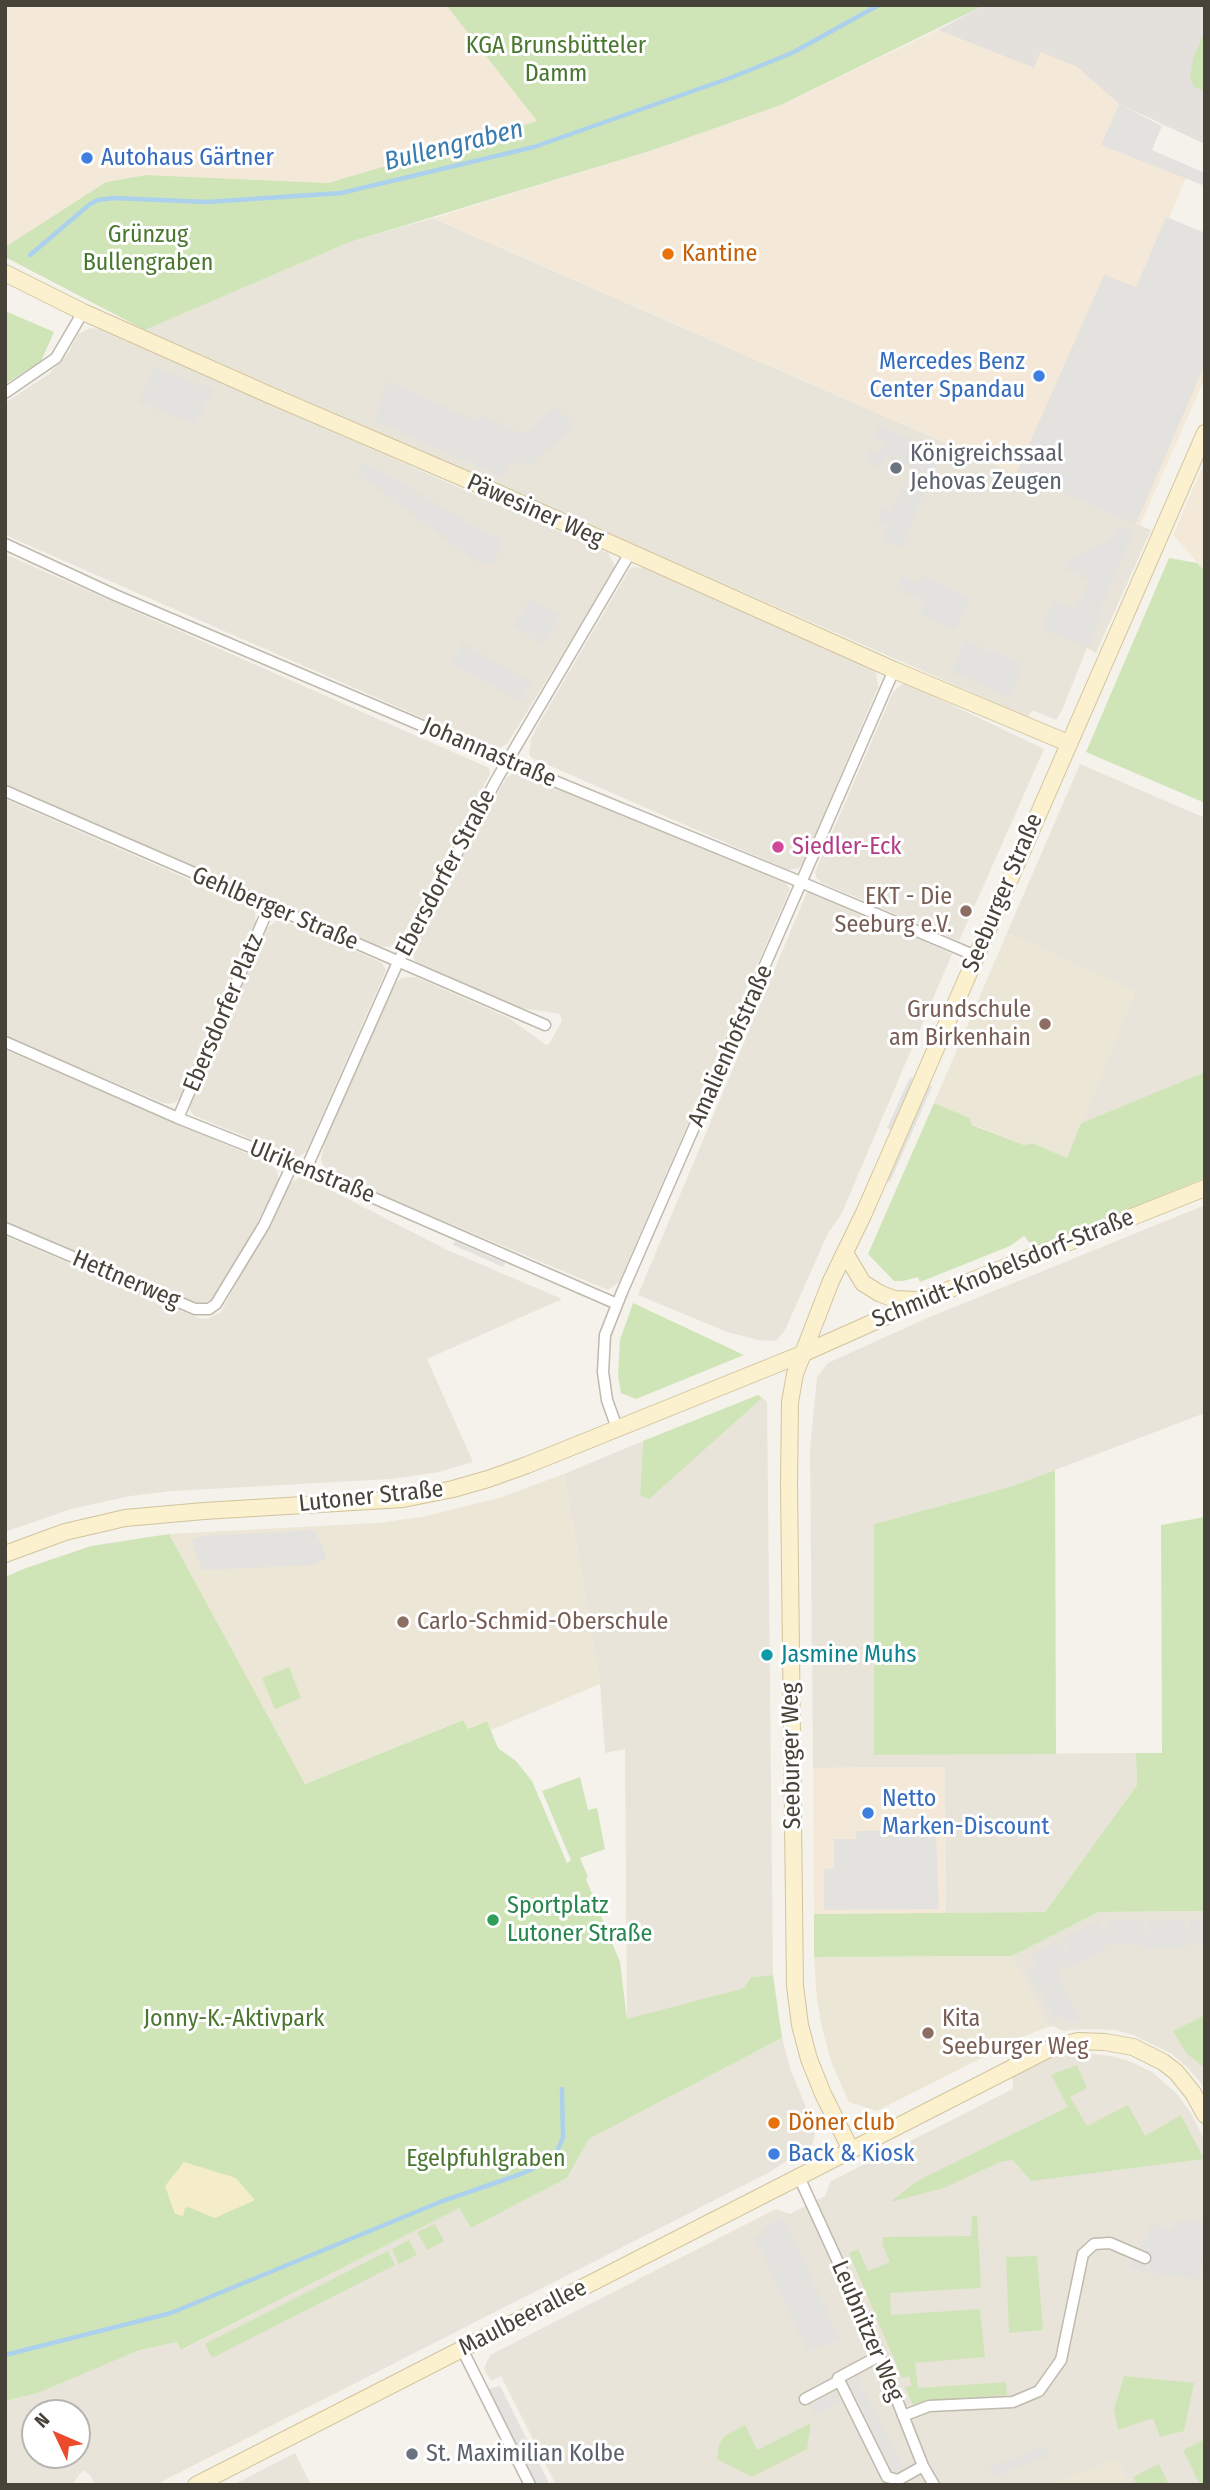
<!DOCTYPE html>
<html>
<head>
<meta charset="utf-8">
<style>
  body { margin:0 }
  #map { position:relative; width:1210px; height:2490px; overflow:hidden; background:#f4f2eb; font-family:"Fira Sans Condensed",sans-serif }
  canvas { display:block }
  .frame { position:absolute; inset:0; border:7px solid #484339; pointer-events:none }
  .north { position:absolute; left:21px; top:2399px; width:70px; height:70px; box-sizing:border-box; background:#fff; border:2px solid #b6b4b0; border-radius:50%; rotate:314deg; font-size:19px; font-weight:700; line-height:28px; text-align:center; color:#484339 }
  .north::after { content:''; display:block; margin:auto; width:24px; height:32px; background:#eb4a2b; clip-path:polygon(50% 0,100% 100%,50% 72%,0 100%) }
</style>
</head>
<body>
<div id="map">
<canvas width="1210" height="2490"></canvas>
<div class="frame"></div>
<div class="north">N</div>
</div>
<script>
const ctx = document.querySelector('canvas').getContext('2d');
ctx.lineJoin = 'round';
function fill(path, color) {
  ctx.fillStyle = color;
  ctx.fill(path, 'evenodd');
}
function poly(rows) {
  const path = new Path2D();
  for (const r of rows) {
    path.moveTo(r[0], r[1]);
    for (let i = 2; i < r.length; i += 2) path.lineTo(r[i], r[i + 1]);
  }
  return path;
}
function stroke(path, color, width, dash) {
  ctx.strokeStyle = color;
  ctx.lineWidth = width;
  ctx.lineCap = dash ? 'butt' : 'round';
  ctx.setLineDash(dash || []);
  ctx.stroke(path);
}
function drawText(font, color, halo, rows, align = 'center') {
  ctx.font = font + ' "Fira Sans Condensed",sans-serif';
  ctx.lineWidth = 6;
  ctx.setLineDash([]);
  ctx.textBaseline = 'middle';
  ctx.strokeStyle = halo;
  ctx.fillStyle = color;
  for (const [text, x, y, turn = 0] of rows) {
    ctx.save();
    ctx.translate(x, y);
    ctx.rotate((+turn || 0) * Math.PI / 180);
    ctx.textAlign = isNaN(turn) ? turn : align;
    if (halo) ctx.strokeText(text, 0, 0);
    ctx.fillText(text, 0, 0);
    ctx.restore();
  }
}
fill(poly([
  [433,218,1016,474,1151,530,1096,653,1087,648,1062,710,1056,720,1032,710,1028,717,145,330,350,242],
  [90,328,99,329,608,553,615,566,614,571,507,744,496,750,5,535,5,403,49,374,69,352,78,334],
  [5,554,489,768,490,774,402,936,397,942,390,947,375,946,5,786],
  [633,567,644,568,871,669,876,673,878,687,803,864,799,868,788,870,532,758,529,754,531,739,538,725,629,570],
  [902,684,908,684,1044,749,959,941,822,883,816,877,815,872,893,692],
  [1080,764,1205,818,1205,1072,1081,1123,1135,992,1007,933],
  [513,773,518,773,785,882,790,889,619,1282,608,1290,329,1173,324,1167,321,1159,327,1133,377,1015,397,982,402,978,416,977,509,1018,546,1045,549,1044,562,1021,560,1014,516,1007,421,966,415,961,413,954,414,944,506,778],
  [5,799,252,907,255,911,256,924,180,1098,176,1102,169,1104,161,1102,5,1036],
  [807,892,812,892,952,954,841,1215,828,1233,785,1330,776,1341,758,1340,727,1332,638,1295],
  [279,919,381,962,386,970,306,1152,297,1158,195,1116,190,1111,189,1106,267,928],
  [5,1050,269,1163,277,1170,279,1183,242,1251,212,1300,198,1304,192,1302,5,1222],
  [301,1177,307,1178,445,1249,562,1299,427,1359,473,1462,439,1472,391,1479,173,1491,130,1496,71,1509,5,1532,5,1236,198,1318,206,1319,221,1312,290,1183],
  [1205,1205,1205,1413,1013,1486,874,1524,874,1755,1136,1753,1137,1785,1045,1912,946,1913,944,1767,813,1768,810,1449,817,1377,828,1363,925,1319],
  [762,1398,767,1402,773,1975,751,1977,744,1988,627,2020,625,1749,605,1753,600,1684,564,1474,643,1441,640,1494],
  [1205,1911,1205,2088,1189,2069,1172,2054,1133,2035,1115,2030,1082,2029,1063,2031,1053,2026,1048,2027,1012,1956,1099,1912],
  [782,2038,791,2071,816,2131,812,2145,768,2173,155,2485,95,2485,90,2475,83,2470,72,2485,5,2485,5,2401,38,2393,140,2350,177,2342,182,2350,459,2207,471,2228,567,2178,589,2139],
  [35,2413,77,2413,77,2455,35,2455],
  [1066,2053,1072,2056,1093,2054,1111,2056,1129,2061,1152,2072,1176,2093,1191,2113,1205,2141,1205,2485,556,2485,501,2376,491,2381,484,2369,490,2355,776,2209,790,2214,825,2196,831,2181,1013,2089,1012,2076,1042,2061],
  [295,2453,311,2485,233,2485]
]), '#e8e4d9');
fill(poly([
  [5,5,446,5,537,121,328,183,146,175,106,182,5,247],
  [938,30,1034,68,1041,51,1077,67,1119,104,1102,145,1186,178,1169,218,1205,233,1205,378,1140,525,1016,474,434,218,650,151,781,105],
  [1205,461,1205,571,1173,535],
  [945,1767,946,1913,814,1914,813,1768]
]), '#f4e9d8');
fill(poly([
  [985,5,1205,5,1205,144,1119,104,1077,67,1041,52,1034,68,938,30]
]), '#e4e1dc');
fill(poly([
  [1007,933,1135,992,1067,1158,1032,1143,1024,1145,972,1124,970,1118,934,1103],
  [564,1474,600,1684,491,1730,487,1721,467,1729,462,1720,305,1784,169,1534,377,1523,422,1517,499,1498],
  [1012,1956,1048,2027,1027,2035,877,2111,849,2102,832,2064,822,2028,817,2000,814,1957],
  [1117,2459,1130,2485,1048,2485]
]), '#ece6d6');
fill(poly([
  [446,5,985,5,781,105,650,151,350,242,145,330,5,257,5,247,106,182,146,175,328,183,537,121],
  [1205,31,1205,91,1194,87,1190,78,1193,58],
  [5,311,54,332,41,361,5,384],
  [1169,558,1197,563,1205,571,1205,803,1086,752],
  [1205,1072,1205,1178,1034,1248,1024,1236,1010,1246,920,1282,918,1277,903,1281,894,1281,868,1254,934,1103,970,1118,972,1125,1024,1145,1032,1143,1067,1158,1081,1123],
  [633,1303,744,1355,636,1399,621,1393,618,1375,620,1340],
  [758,1395,762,1398,649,1499,640,1495,643,1441],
  [1055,1470,1056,1754,874,1755,874,1524,1013,1486],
  [1205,1517,1205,1911,1099,1912,1012,1956,814,1957,814,1914,1045,1912,1137,1785,1136,1753,1162,1753,1161,1525],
  [169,1534,305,1784,463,1720,468,1729,487,1721,498,1748,516,1761,532,1781,567,1863,571,1860,542,1791,580,1777,588,1810,597,1808,605,1849,580,1858,588,1877,586,1879,620,1962,627,2019,744,1988,751,1977,773,1975,782,2038,589,2139,567,2178,471,2228,459,2208,181,2350,177,2342,140,2350,38,2393,5,2401,5,1577,26,1568,91,1546],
  [289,1667,301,1698,275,1709,262,1678],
  [1205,2015,1205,2068,1186,2053,1173,2031],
  [1077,2065,1087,2088,1070,2097,1087,2126,1128,2105,1145,2136,1181,2115,1204,2159,1031,2181,1013,2160,1000,2162,944,2188,890,2202,919,2180,1068,2107,1051,2075],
  [972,2216,977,2216,981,2281,980,2288,890,2293,891,2315,980,2309,985,2357,915,2363,918,2388,1006,2382,1007,2395,921,2402,913,2405,905,2387,912,2386,909,2376,902,2378,849,2253,858,2249,868,2271,890,2262,882,2244,883,2237,971,2236],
  [435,2224,444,2241,427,2250,417,2232],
  [409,2240,417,2255,399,2264,392,2249],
  [388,2251,395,2265,212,2358,205,2344],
  [1037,2256,1043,2330,1009,2333,1006,2257],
  [1124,2376,1194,2383,1184,2431,1160,2437,1153,2418,1118,2430,1114,2409],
  [811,2423,807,2449,752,2477,717,2459,719,2445,724,2436,745,2425,757,2450],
  [1205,2439,1205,2485,1200,2485,1183,2450],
  [1159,2464,1169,2485,1137,2485,1133,2477]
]), '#d0e5b7');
fill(poly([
  [184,2162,236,2178,255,2200,215,2218,188,2207,185,2208,183,2216,175,2214,165,2186]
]), '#f5edca');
fill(poly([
  [1119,104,1162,126,1152,150,1205,173,1205,186,1101,145],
  [1166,217,1205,233,1205,364,1136,524,1016,474,1104,275,1136,287],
  [154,368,214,389,195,423,139,403],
  [386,381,477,421,481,414,523,434,555,406,575,426,529,466,510,461,501,477,375,421],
  [878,426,940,451,902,548,882,540,887,528,877,523,882,509,892,513,901,490,908,492,918,471,886,457,880,468,865,462,871,450,879,454,885,442,874,437],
  [365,462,501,541,495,563,476,562,357,473],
  [1118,526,1133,532,1100,610,1103,611,1088,648,1043,629,1054,600,1073,608,1076,600,1080,601,1089,581,1065,568,1070,559,1103,544,1115,533],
  [902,575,919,583,922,576,970,598,955,630,920,614,925,602,896,588],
  [530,599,560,616,543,645,514,627],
  [964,640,1023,664,1009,698,952,672],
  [462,643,532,683,520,701,452,663],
  [910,1077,914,1079,891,1130,887,1128],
  [928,1085,932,1087,890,1182,886,1180],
  [455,1241,505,1263,503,1267,453,1245],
  [315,1530,327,1558,313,1565,202,1570,191,1540,201,1536],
  [936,1830,939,1909,824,1910,824,1869,834,1868,834,1839,856,1839,856,1831],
  [1144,1920,1144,1932,1148,1931,1148,1921,1184,1920,1185,1931,1189,1930,1189,1920,1205,1920,1205,1943,1188,1943,1188,1947,1142,1948,1141,1944,1104,1945,1105,1949,1066,1969,1064,1966,1061,1967,1057,1972,1057,1977,1079,2019,1069,2022,1063,2015,1054,2019,1042,1997,1050,1992,1049,1989,1039,1993,1027,1969,1036,1964,1032,1955,1060,1941,1065,1950,1068,1949,1064,1939,1096,1922,1101,1931,1107,1931,1107,1921],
  [784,2219,839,2338,808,2352,755,2237,764,2233,762,2229],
  [1177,2221,1205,2222,1205,2246,1198,2280,1129,2269,1137,2251,1153,2224,1172,2230],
  [857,2378,903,2468,894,2473,848,2382],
  [500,2386,550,2485,537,2485,488,2389],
  [836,2392,841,2402,815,2415,810,2405],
  [1045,2446,1048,2456,993,2477,990,2467]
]), '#e3e2df');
stroke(poly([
  [30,255,90,204,98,200,113,198,207,202,341,193,534,147,730,78,792,53,879,5],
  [5,2355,171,2313,440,2202,521,2174,554,2159,563,2137,562,2089]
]), '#acd1ec', 4.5);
const street = poly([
  [5,393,56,358,83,312],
  [5,544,115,595,491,755,791,878,976,956],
  [5,791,545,1025],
  [5,1042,178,1118,321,1175,617,1304],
  [178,1118,269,907],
  [306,1169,398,962,498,777,630,553],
  [5,1228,195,1309,209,1309,216,1304,264,1225,293,1163],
  [617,1428,607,1400,603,1372,605,1335,622,1292,894,670],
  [799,2177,871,2334,923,2466,934,2485],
  [462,2349,530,2485],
  [879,2356,838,2378,887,2477,898,2480,923,2466],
  [805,2399,839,2381],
  [903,2416,929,2406,1013,2402,1039,2391,1061,2360,1083,2254,1094,2244,1110,2243,1145,2258]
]);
const secondary = poly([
  [5,273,83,312,272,396,491,490,894,670,1068,743],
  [845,1253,863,1283,879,1293,894,1299,917,1300],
  [5,1554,65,1532,125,1518,204,1511,403,1499,453,1489,488,1479,527,1465,802,1354,923,1300,1205,1188],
  [851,2150,823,2094,809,2059,800,2025,795,1986,789,1485,790,1402,795,1374,831,1281,864,1213,1205,433],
  [196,2485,1051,2048,1078,2041,1105,2042,1133,2047,1163,2062,1176,2072,1193,2093,1205,2115]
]);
stroke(street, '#bfb9ae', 13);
stroke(secondary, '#d1c49e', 18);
stroke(street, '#fff', 10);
stroke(secondary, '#fbf1ce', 16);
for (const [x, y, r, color] of [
  [87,158,7,"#3f7fe0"],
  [668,254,7,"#e8710a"],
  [1039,376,7,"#3f7fe0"],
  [896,468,7,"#6b7280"],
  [778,847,7,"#d1479c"],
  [966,911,7,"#8d6e63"],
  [1045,1024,7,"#8d6e63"],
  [403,1622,7,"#8d6e63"],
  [767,1655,7,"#0f9aa8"],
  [868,1813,7,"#3f7fe0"],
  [493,1920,7,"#2e9e5b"],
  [928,2033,7,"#8d6e63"],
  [774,2123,7,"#e8710a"],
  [774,2154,7,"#3f7fe0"],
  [412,2454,7,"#6b7280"]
]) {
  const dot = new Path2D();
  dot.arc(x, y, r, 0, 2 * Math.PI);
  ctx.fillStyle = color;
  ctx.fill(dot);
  stroke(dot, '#fff', 2.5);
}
drawText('24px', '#4a7730', '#fff', [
  ["KGA Brunsbütteler",556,46],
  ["Damm",556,74],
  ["Grünzug",148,235],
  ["Bullengraben",148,263],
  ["Jonny-K.-Aktivpark",234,2019],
  ["Egelpfuhlgraben",486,2159]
]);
drawText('24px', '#366cbe', '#fff', [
  ["Autohaus Gärtner",101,158],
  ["Mercedes Benz",1025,362,"right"],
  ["Center Spandau",1025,390,"right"],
  ["Netto",882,1799],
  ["Marken-Discount",882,1827],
  ["Back & Kiosk",788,2154]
], 'left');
drawText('24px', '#c56008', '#fff', [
  ["Kantine",682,254],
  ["Döner club",788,2123]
], 'left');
drawText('24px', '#5b616d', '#fff', [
  ["Königreichssaal",910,454],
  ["Jehovas Zeugen",910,482],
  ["St. Maximilian Kolbe",426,2454]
], 'left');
drawText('24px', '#484339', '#fff', [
  ["Päwesiner Weg",535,511,24],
  ["Johannastraße",489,753,23],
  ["Ebersdorfer Straße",446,873,-62],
  ["Seeburger Straße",1003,893,-67],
  ["Gehlberger Straße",275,909,23],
  ["Ebersdorfer Platz",224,1013,-67],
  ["Amalienhofstraße",731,1046,-66],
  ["Ulrikenstraße",312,1172,22],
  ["Schmidt-Knobelsdorf-Straße",1003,1269,-22],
  ["Hettnerweg",126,1280,23],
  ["Lutoner Straße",371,1497,-6],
  ["Seeburger Weg",792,1756,-91],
  ["Maulbeerallee",523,2318,-27],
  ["Leubnitzer Weg",867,2331,67]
]);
drawText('24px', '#b23c85', '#fff', [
  ["Siedler-Eck",792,847]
], 'left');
drawText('24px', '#785e54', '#fff', [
  ["EKT - Die",952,897],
  ["Seeburg e.V.",952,925],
  ["Grundschule",1031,1010],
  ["am Birkenhain",1031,1038],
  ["Carlo-Schmid-Oberschule",417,1622,"left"],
  ["Kita",942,2019,"left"],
  ["Seeburger Weg",942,2047,"left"]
], 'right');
drawText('24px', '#0d838f', '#fff', [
  ["Jasmine Muhs",781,1655]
], 'left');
drawText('24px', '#27864d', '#fff', [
  ["Sportplatz",507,1906],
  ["Lutoner Straße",507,1934]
], 'left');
drawText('italic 26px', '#397bae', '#fff', [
  ["Bullengraben",454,146,-14]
]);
</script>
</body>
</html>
